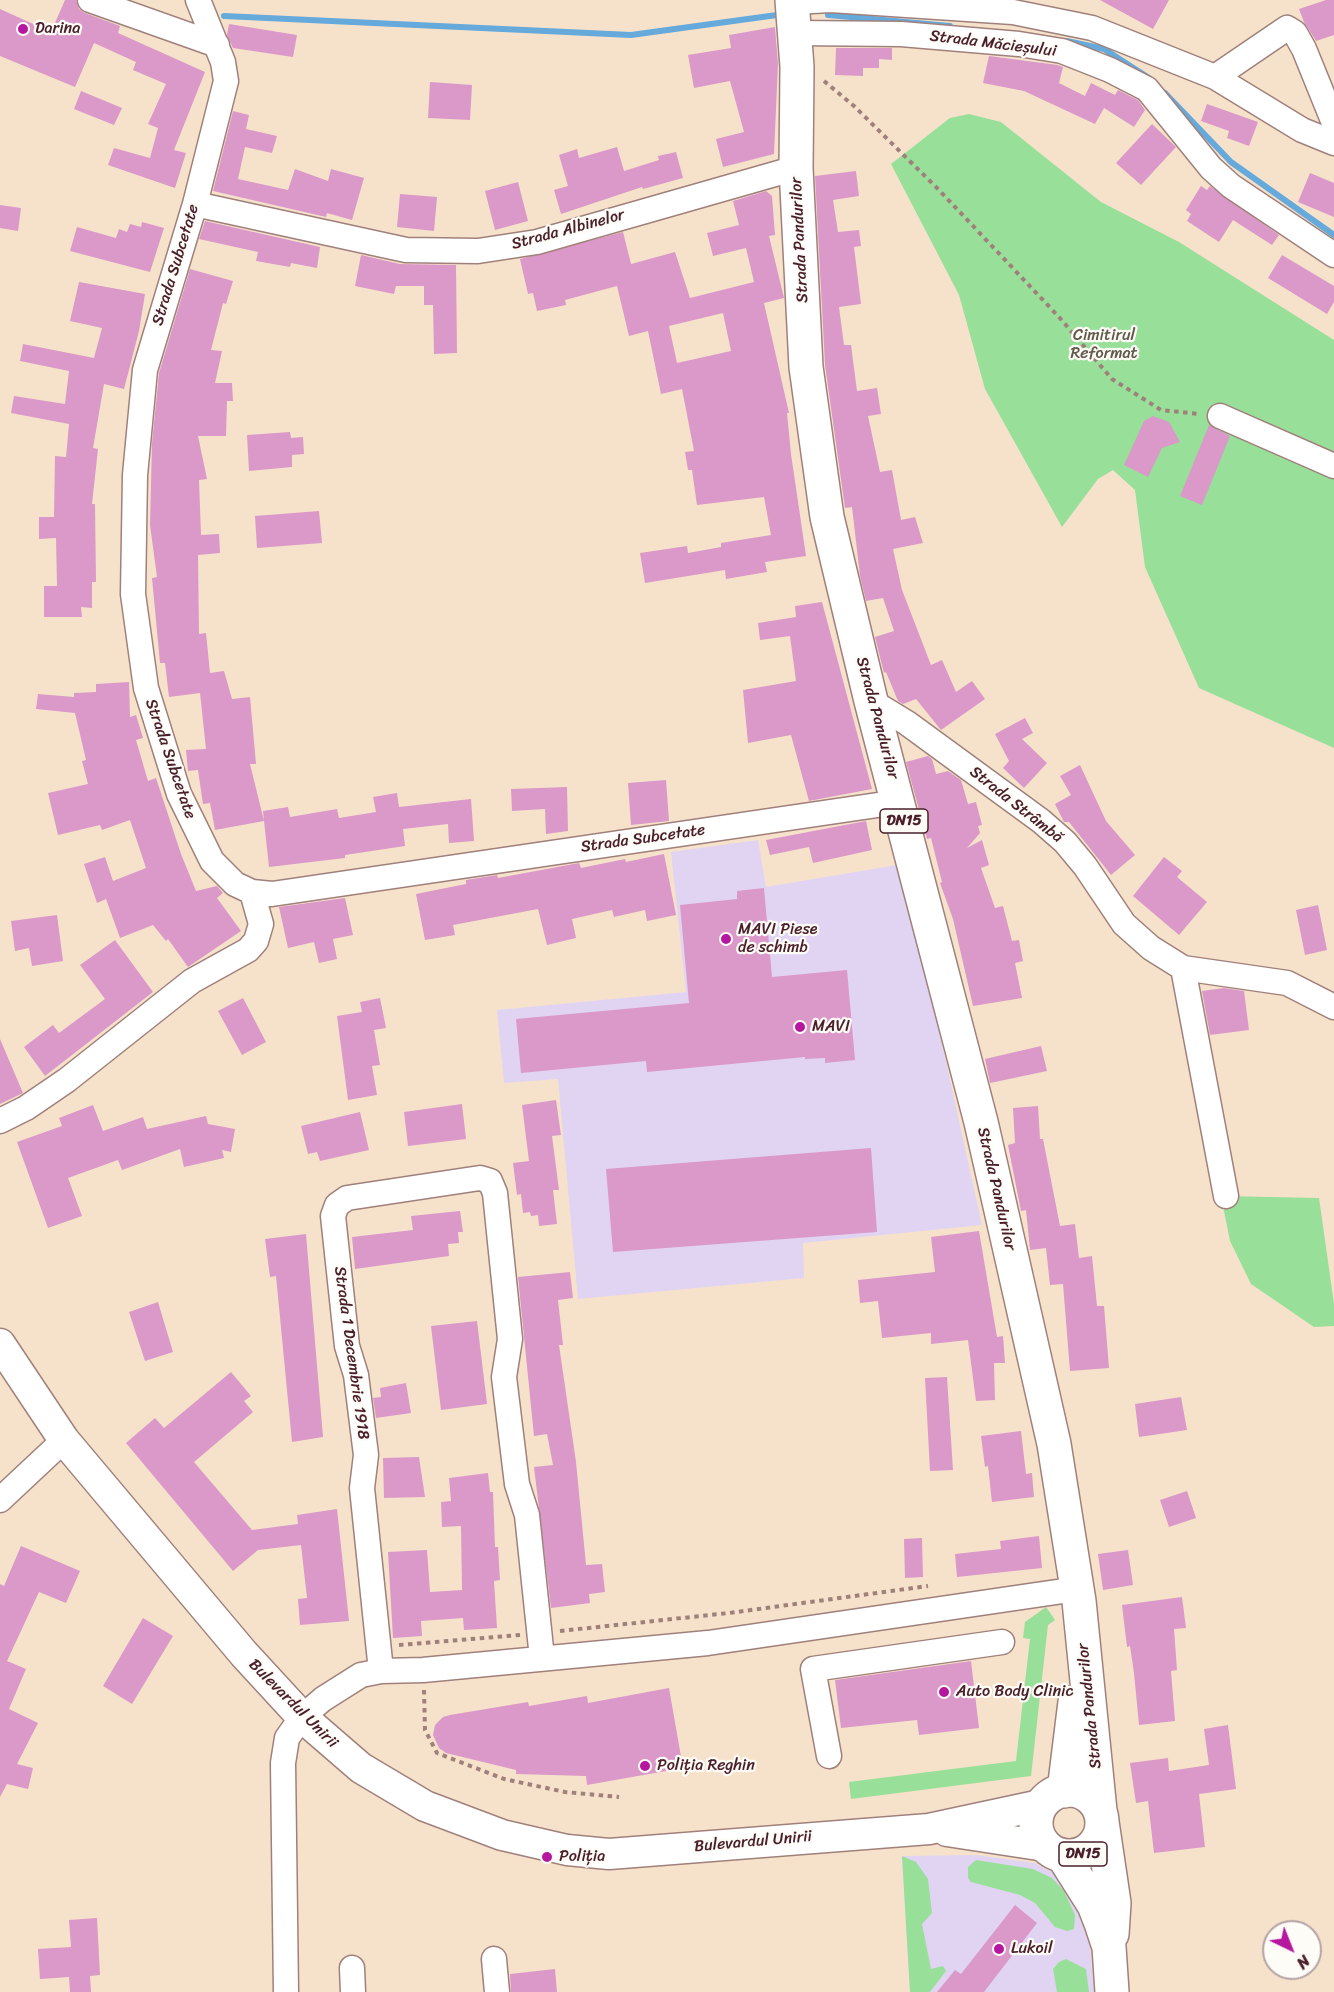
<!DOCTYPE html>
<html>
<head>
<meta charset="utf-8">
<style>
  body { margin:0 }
  #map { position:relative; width:1334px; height:1992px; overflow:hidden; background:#f6e2cb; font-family:Sriracha,sans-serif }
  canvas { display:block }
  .north { position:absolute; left:1262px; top:1920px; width:60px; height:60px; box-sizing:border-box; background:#fdfcf7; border:2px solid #b5a4a5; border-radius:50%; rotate:137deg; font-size:16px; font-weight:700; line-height:24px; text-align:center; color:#4a1f2b }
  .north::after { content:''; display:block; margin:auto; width:21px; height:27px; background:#b5179e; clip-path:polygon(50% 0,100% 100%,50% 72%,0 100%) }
</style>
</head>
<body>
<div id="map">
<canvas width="1334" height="1992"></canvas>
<div class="north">N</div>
</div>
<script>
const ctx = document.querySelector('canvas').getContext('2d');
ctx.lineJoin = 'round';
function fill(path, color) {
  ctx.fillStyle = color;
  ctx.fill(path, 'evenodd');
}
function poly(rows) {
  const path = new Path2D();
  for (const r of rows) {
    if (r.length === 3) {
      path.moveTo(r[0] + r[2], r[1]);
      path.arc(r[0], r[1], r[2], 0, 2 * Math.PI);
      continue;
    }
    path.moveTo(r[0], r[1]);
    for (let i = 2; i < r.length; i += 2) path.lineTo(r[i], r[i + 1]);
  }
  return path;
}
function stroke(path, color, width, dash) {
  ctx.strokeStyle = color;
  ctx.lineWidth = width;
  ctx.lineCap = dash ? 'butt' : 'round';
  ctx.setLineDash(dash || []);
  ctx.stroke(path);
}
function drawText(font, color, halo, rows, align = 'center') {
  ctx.font = font + ' Sriracha,sans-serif';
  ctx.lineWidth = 4.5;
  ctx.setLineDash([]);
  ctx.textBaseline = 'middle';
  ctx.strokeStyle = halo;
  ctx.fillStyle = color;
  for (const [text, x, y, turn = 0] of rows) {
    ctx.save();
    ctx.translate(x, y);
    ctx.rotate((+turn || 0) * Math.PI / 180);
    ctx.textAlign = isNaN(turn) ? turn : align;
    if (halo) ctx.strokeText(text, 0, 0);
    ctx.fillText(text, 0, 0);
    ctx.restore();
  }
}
fill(poly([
  [758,840,766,887,897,865,937,1021,982,1225,803,1243,804,1278,578,1299,558,1079,504,1083,497,1010,686,992,671,852],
  [976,1855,1035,1863,1056,1874,1081,1913,1090,1946,1094,1992,910,1992,902,1856]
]), '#e1d4f3');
fill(poly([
  [969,114,1001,122,1101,202,1179,242,1334,340,1334,748,1199,688,1145,567,1135,490,1113,470,1098,479,1062,527,985,389,959,295,891,164,950,118],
  [1221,1196,1319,1198,1334,1304,1334,1326,1314,1327,1251,1284,1230,1241],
  [1046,1607,1055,1620,1048,1625,1031,1776,851,1799,849,1782,1016,1761,1030,1639,1023,1638,1025,1622],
  [902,1856,916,1862,928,1879,932,1913,922,1924,931,1969,943,1966,946,1971,930,1992,910,1992],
  [976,1860,1033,1869,1052,1878,1064,1891,1075,1915,1074,1929,1067,1931,1055,1927,1035,1903,1020,1895,971,1882,968,1878,968,1867],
  [1066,1959,1086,1969,1089,1992,1057,1992,1053,1969,1059,1962]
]), '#98df99');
stroke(poly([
  [828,15,950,26],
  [224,16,631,35,777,15],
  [1067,41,1104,49,1149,78],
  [1165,93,1231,162,1334,235]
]), '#66a9db', 6);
fill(poly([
  [65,0,76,0,79,9,85,13,120,26,118,33,205,72,174,150,186,153,175,188,108,165,114,148,150,158,158,128,148,124,166,84,133,70,136,62,94,43,75,87,0,56,0,9,51,32],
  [1100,0,1169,0,1153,29],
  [1326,0,1334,0,1334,35,1316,41,1304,22,1299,9],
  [229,24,297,35,293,57,233,48,227,35],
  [775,27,778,64,774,154,723,167,716,139,744,132,730,81,694,88,688,55,731,48,729,35],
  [836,48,892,48,892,60,879,59,879,68,863,68,863,76,835,75],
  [989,56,1058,65,1063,67,1059,83,1085,96,1091,83,1115,95,1118,90,1138,100,1145,110,1134,127,1104,108,1095,124,1024,91,983,83],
  [430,82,472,85,470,120,428,118],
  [81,91,122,108,114,125,74,109],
  [1207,104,1258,122,1249,146,1227,138,1229,131,1201,121],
  [233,111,249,115,246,129,277,136,272,153,245,147,238,179,288,190,295,169,328,181,331,169,364,178,352,220,327,213,326,217,213,191],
  [1152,124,1176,147,1141,185,1116,163],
  [617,147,624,171,659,160,658,156,676,152,683,178,643,189,642,187,561,214,554,190,568,186,559,155,577,149,579,158],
  [856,171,859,196,833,200,838,232,859,230,861,246,854,247,861,304,839,307,844,345,851,345,857,391,877,388,881,414,868,416,880,472,892,470,901,520,915,517,923,543,893,549,902,590,931,665,942,660,956,692,972,681,985,699,941,730,916,699,903,704,898,701,886,672,884,673,875,637,894,631,883,598,866,601,860,576,852,507,845,508,825,365,815,176],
  [1310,173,1334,183,1334,217,1298,202],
  [518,182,528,221,495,230,485,191],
  [1201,186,1207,190,1210,186,1279,235,1272,245,1233,220,1219,242,1187,221,1191,214,1186,210],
  [766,191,772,196,775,235,769,236,784,298,764,303,789,413,787,413,791,454,806,556,765,562,767,572,726,579,725,570,645,583,640,553,687,546,688,553,721,547,721,543,771,535,764,497,697,505,692,470,688,470,685,452,694,451,682,389,661,394,648,331,629,336,617,286,565,300,566,305,537,311,533,293,528,294,520,259,623,232,631,264,675,252,690,298,754,282,746,248,713,256,707,233,739,225,733,201],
  [723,313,731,351,677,363,669,326],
  [400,194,437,197,434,231,397,227],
  [0,205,21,208,18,231,0,228],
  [205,221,320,247,317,268,291,263,290,267,256,261,258,252,199,239],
  [142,222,164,228,150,272,70,251,77,227,116,238,119,229,127,232,130,224,141,227],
  [361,255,400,264,456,265,457,353,434,354,433,305,424,305,424,286,396,286,394,294,355,286],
  [1282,255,1334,286,1334,302,1327,314,1268,278],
  [190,269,233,281,226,304,223,303,211,350,222,351,215,383,232,383,233,401,227,401,226,436,198,436,207,479,199,480,201,535,219,534,220,553,198,555,199,634,206,633,210,673,224,671,232,699,250,697,256,764,250,764,264,821,263,811,288,807,290,817,337,809,339,818,376,812,373,797,397,793,399,807,471,799,474,841,449,843,448,824,403,829,405,846,345,855,345,858,269,867,264,821,215,830,210,803,203,804,198,770,188,771,186,750,206,749,200,693,169,697,165,663,160,663,152,578,157,577,150,525,152,443,159,373],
  [79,282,145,294,139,331,124,389,104,384,93,448,98,449,92,504,95,504,96,582,92,582,92,608,81,607,82,617,44,617,44,586,57,586,56,538,39,539,39,517,54,517,55,456,66,457,69,424,11,413,14,396,65,404,69,371,20,361,23,344,94,358,102,328,70,321],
  [1153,416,1169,422,1180,442,1162,448,1148,477,1124,465,1144,421],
  [1209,425,1230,436,1202,505,1180,496],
  [290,432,291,438,303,437,304,454,292,455,292,467,249,471,247,435],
  [319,511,322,543,257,548,255,516],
  [822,602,872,789,809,801,791,735,748,743,743,690,796,681,790,636,760,640,758,623,796,617,795,606],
  [129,682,130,717,136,715,143,738,136,740,148,781,156,778,181,854,196,891,217,886,223,893,217,898,241,931,188,967,168,939,166,941,153,925,120,938,106,899,97,903,84,864,105,857,113,881,146,868,130,820,102,830,100,825,58,835,48,793,88,784,82,761,86,760,75,713,36,709,38,694,74,697,74,693,96,692,96,684],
  [1025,718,1033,733,1022,739,1047,763,1024,788,1003,768,1009,761,995,734],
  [928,756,932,759,936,774,948,771,961,780,968,804,976,802,982,825,978,826,980,833,967,848,982,840,989,865,981,868,995,908,1003,906,1012,941,1019,940,1023,961,1015,963,1022,998,973,1006,953,919,940,883,942,882,931,838,927,839,906,762],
  [1080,765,1106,821,1135,855,1111,875,1069,822,1064,822,1055,804,1071,795,1060,776],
  [666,780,669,821,631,825,628,783],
  [567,787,568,831,546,834,545,809,512,811,511,789],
  [866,821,872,850,813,863,809,847,770,855,766,840],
  [664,854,676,915,647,921,645,910,614,917,612,910,572,919,576,938,547,945,538,909,453,925,455,935,425,940,416,894,466,884,466,880,497,875,498,878,579,863,581,868,625,859,626,862],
  [1164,857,1182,871,1177,877,1207,902,1179,935,1133,896],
  [764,888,772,977,847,970,855,1060,825,1063,825,1058,805,1059,805,1057,647,1072,646,1061,521,1073,516,1019,689,1003,680,905,737,899,737,891],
  [345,898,353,935,333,939,337,959,319,963,314,942,288,948,279,907],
  [1318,905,1327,950,1305,955,1296,910],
  [57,915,63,961,32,966,29,948,15,951,11,921],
  [115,940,153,992,45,1076,24,1047,53,1025,59,1033,105,999,80,965],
  [1224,988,1244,991,1249,1030,1210,1035,1202,991],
  [243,998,266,1042,242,1055,218,1011],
  [380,998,386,1028,374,1030,380,1065,372,1066,377,1095,348,1100,337,1016,362,1012,360,1002],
  [0,1039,23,1093,0,1104],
  [1041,1046,1047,1071,990,1083,985,1059],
  [556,1100,561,1135,552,1136,559,1190,553,1190,557,1224,539,1226,538,1215,531,1216,530,1212,523,1213,521,1194,517,1195,513,1163,529,1161,522,1105],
  [462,1104,466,1139,408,1146,404,1112],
  [93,1105,103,1131,143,1117,147,1129,206,1116,208,1124,235,1129,231,1152,222,1150,224,1158,184,1167,180,1149,122,1170,118,1160,68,1178,82,1216,48,1228,17,1142,62,1126,59,1118],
  [1038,1106,1040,1139,1043,1139,1060,1226,1075,1224,1079,1258,1092,1256,1097,1306,1104,1306,1109,1368,1070,1371,1063,1284,1050,1285,1046,1248,1030,1250,1026,1210,1021,1211,1008,1145,1015,1143,1013,1108],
  [360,1112,369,1150,320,1161,317,1152,308,1154,301,1126],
  [871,1148,877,1232,613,1252,606,1169],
  [460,1211,463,1232,458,1232,459,1243,448,1244,449,1256,355,1269,352,1237,413,1230,411,1216],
  [979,1231,997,1337,1003,1336,1005,1363,994,1363,995,1400,976,1401,968,1340,931,1344,931,1333,882,1338,878,1301,860,1303,858,1280,935,1272,931,1237],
  [306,1234,323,1437,292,1442,276,1276,270,1277,265,1239],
  [570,1272,573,1298,558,1300,563,1345,559,1345,576,1462,586,1565,602,1564,605,1592,589,1594,590,1603,551,1608,534,1467,553,1465,547,1434,534,1436,518,1277],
  [158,1302,173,1352,145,1361,129,1312],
  [477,1321,487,1404,441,1410,431,1326],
  [231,1372,251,1396,244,1401,253,1412,194,1462,252,1530,298,1524,297,1515,337,1509,349,1621,300,1625,298,1599,307,1598,301,1545,258,1550,233,1571,126,1443,155,1418,164,1428],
  [947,1377,953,1470,930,1471,925,1378],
  [406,1383,411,1413,376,1418,373,1398,381,1397,380,1388],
  [1181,1397,1187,1430,1139,1437,1135,1404],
  [1021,1431,1026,1474,1032,1473,1034,1497,992,1502,988,1466,985,1467,981,1436],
  [419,1457,425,1497,384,1498,383,1458],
  [488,1473,490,1492,493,1492,495,1547,498,1547,500,1580,494,1581,497,1628,464,1630,463,1618,421,1621,422,1636,393,1638,388,1552,427,1550,430,1592,462,1590,461,1526,442,1527,441,1502,451,1501,449,1478],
  [1187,1491,1196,1518,1169,1527,1160,1500],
  [1039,1536,1042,1568,957,1577,955,1554,1001,1549,1000,1541],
  [922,1538,923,1577,905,1578,904,1539],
  [21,1546,80,1571,66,1603,39,1592,7,1661,26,1669,9,1709,38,1723,17,1764,33,1768,28,1789,7,1784,0,1797,0,1584,4,1586],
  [1128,1550,1133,1585,1103,1590,1098,1554],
  [1182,1597,1186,1628,1174,1629,1177,1670,1171,1671,1175,1721,1139,1725,1134,1673,1130,1646,1127,1647,1122,1605],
  [143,1618,173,1636,132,1704,103,1686],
  [971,1661,979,1728,919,1735,917,1720,841,1728,835,1680],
  [669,1688,683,1768,587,1785,586,1776,516,1774,516,1770,446,1753,439,1748,433,1735,435,1725,443,1717,450,1715,528,1702,529,1706,587,1696,588,1703],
  [1228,1725,1236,1789,1199,1794,1205,1847,1154,1853,1148,1801,1136,1803,1130,1763,1168,1758,1169,1771,1209,1765,1204,1729],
  [1015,1905,1037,1923,984,1992,937,1992,955,1970,961,1974],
  [97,1918,100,1975,90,1976,91,1992,70,1992,69,1977,40,1979,38,1949,71,1947,69,1920],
  [555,1969,557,1992,511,1992,510,1974]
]), '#da99c8');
const minor = poly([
  [90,0,217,45],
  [198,0,223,62,226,81,195,204,145,370,135,475,133,594,146,688,179,794,212,861,235,884,252,892,272,894,898,802],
  [793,2,831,0,1013,12,1092,28,1215,77,1302,130,1334,143],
  [795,33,901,34,1019,44,1062,51,1110,70,1147,89,1211,168,1231,186,1334,255],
  [1215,77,1287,28,1295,33,1304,49,1334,123],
  [195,204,406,250,478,251,537,242,796,168],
  [1220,416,1334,466],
  [871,701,907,723,1041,821,1065,842,1085,866,1124,924,1151,948,1183,968,1287,983,1334,1007],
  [1183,968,1226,1196],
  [0,1121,26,1108,67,1080,192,981,248,950,256,941,261,924,252,892],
  [0,1500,64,1440],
  [381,1671,362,1488,366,1455,356,1375,347,1346,333,1216,337,1205,347,1198,480,1178,490,1181,495,1193,510,1339,504,1377,517,1484,527,1515,542,1658],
  [829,1756,813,1669,1002,1642],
  [494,1959,497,1992],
  [352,1968,353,1992],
  [286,1992,283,1763,287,1738,302,1717,323,1699,361,1675,381,1671,423,1670,708,1643,1077,1589]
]);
const major = poly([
  [0,1344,64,1440,244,1654,302,1717,361,1768,425,1806,502,1835,567,1850,609,1854,929,1829,1041,1805],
  [947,1831,1045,1846]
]);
const highway = poly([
  [792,0,797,67,796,168,806,367,827,517,871,701,981,1122,1054,1444,1079,1601,1100,1811],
  [1069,1823,33],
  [1064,1791,1075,1702],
  [1102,1822,1114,1903,1112,1934],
  [1063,1856,1094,1905,1101,1923,1109,1947,1112,1992]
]);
stroke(minor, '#a0807b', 27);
stroke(major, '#a0807b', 33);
stroke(highway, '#a0807b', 36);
stroke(poly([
  [824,81,854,106,939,190,1059,317,1112,379,1161,410,1199,414],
  [560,1631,729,1613,928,1586],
  [399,1645,520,1635],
  [424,1690,425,1730,437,1753,504,1779,565,1792,619,1797]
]), '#a0807b', 4, [4.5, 4.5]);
stroke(minor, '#fff', 24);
stroke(major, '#fff', 30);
stroke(highway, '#fff', 33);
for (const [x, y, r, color] of [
  [23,29,6,"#b5179e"],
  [726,939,6,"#b5179e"],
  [800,1027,6,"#b5179e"],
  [944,1692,6,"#b5179e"],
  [645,1766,6,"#b5179e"],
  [547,1857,6,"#b5179e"],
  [999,1949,6,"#b5179e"]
]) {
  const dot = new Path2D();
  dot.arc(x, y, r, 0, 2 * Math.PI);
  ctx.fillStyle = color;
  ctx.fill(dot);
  stroke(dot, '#fdfcf7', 2);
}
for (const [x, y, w] of [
  [904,821,48],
  [1083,1854,48]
]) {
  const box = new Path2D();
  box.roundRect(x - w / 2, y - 12, w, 24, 4.5);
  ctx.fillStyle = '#fdfcf7';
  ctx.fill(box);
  stroke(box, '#4a1f2b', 1.5);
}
drawText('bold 15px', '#4a1f2b', null, [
  ["DN15",904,821],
  ["DN15",1083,1854]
]);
drawText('16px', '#4a1f2b', '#fdfcf7', [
  ["Darina",35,29],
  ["MAVI Piese",738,930],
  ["de schimb",738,948],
  ["MAVI",812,1027],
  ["Auto Body Clinic",956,1692],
  ["Poliția Reghin",657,1766],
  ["Poliția",559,1857],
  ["Lukoil",1011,1949]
], 'left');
drawText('16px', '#4a1f2b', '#fdfcf7', [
  ["Strada Măcieșului",993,44,7],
  ["Strada Albinelor",568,230,-15],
  ["Strada Pandurilor",800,240,-93],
  ["Strada Subcetate",176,265,-73],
  ["Strada Pandurilor",877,718,75],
  ["Strada Subcetate",170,759,71],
  ["Strada Strâmbă",1016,805,38],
  ["Strada Subcetate",643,839,-8],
  ["Strada Pandurilor",996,1189,77],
  ["Strada 1 Decembrie 1918",351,1353,82],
  ["Bulevardul Unirii",293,1704,45],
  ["Strada Pandurilor",1090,1706,-96],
  ["Bulevardul Unirii",753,1842,-5]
]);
drawText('16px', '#61594c', '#fdfcf7', [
  ["Cimitirul",1104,336],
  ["Reformat",1104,354]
]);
</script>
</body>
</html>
